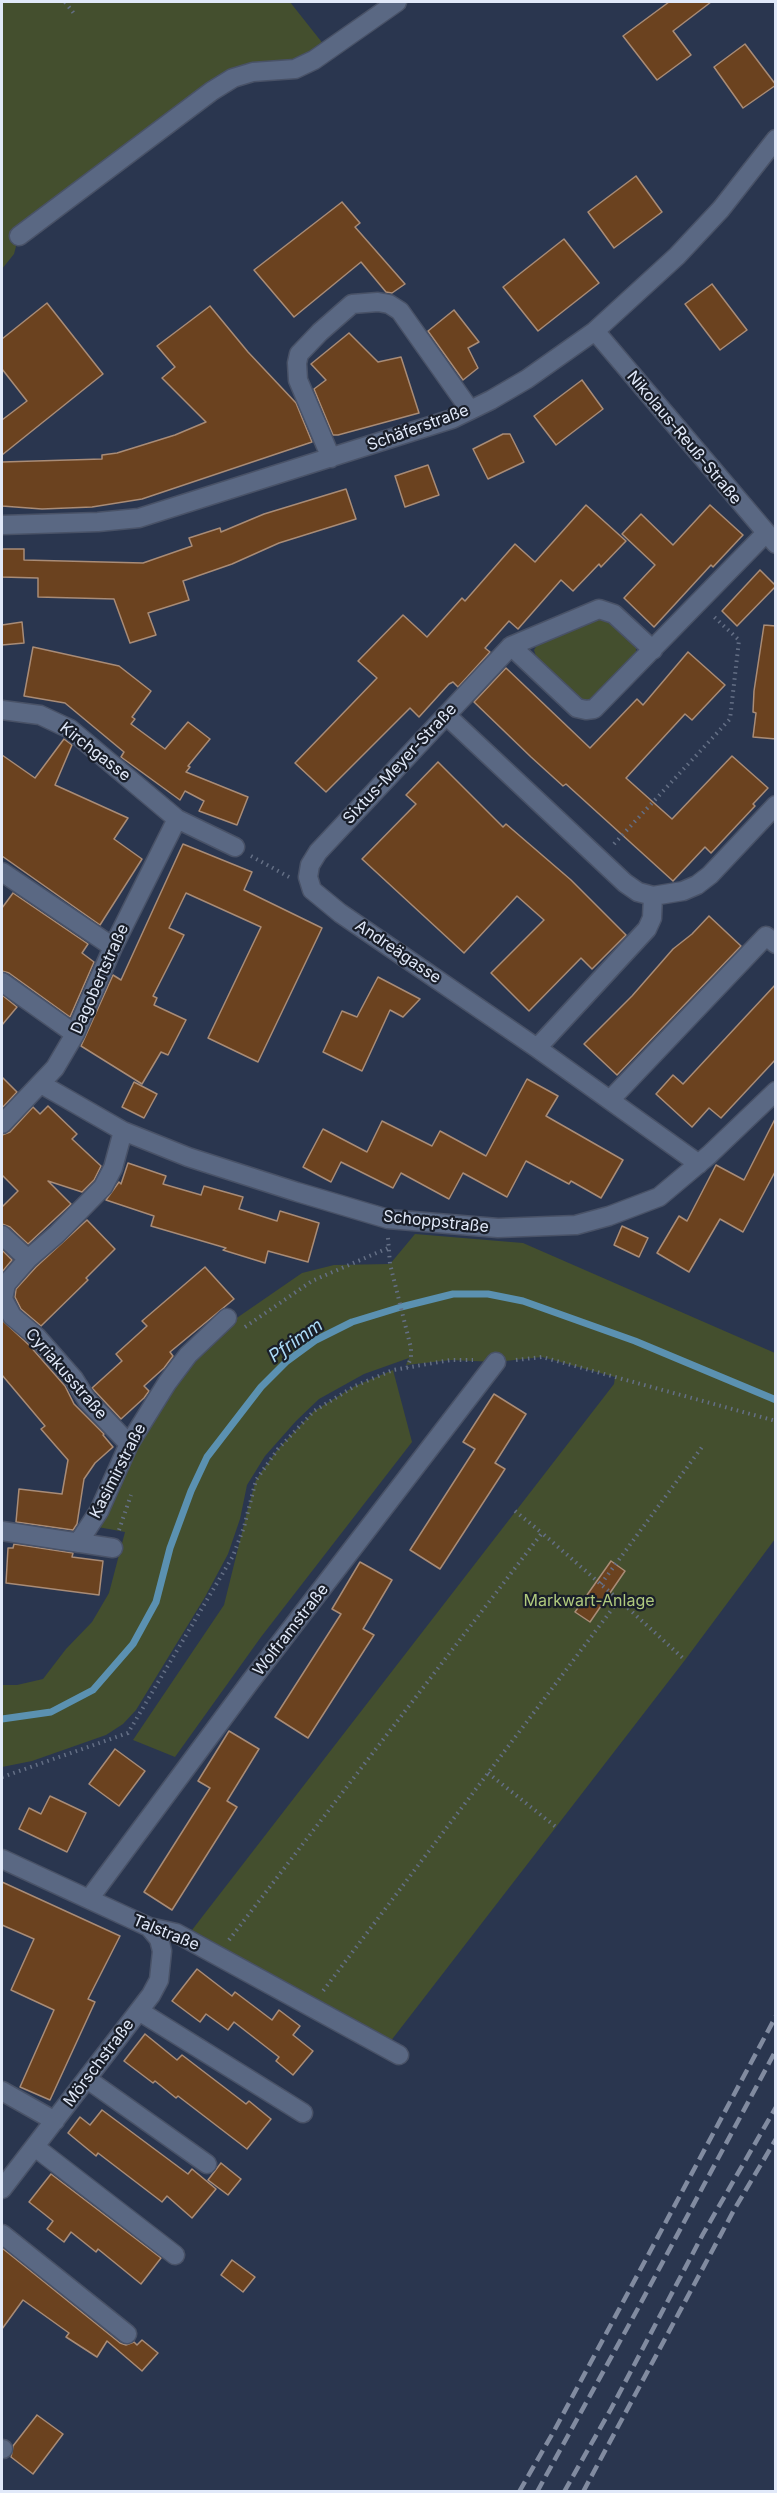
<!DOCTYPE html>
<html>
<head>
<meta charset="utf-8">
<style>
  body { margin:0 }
  #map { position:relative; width:777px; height:2493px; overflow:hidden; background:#2a364f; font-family:Inter,sans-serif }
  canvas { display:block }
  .frame { position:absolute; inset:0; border:3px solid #e1e9f9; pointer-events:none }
</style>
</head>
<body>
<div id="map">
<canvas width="777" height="2493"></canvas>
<div class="frame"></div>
</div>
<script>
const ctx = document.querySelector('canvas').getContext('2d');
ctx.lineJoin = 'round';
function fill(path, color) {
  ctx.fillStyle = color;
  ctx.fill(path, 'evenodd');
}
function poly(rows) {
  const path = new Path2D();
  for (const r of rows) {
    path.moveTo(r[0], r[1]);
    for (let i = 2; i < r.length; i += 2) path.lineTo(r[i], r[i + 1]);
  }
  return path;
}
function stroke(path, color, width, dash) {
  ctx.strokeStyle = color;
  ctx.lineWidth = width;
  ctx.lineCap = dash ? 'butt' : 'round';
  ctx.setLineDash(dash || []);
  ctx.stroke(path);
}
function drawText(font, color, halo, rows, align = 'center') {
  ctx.font = font + ' Inter,sans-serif';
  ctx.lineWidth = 4.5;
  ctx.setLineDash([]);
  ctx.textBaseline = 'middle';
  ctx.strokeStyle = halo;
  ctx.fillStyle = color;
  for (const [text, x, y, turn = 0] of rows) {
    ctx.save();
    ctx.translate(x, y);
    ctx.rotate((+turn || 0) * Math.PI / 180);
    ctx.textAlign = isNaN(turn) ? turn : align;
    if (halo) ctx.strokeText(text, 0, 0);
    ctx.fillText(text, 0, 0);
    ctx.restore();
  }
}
fill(poly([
  [2,2,290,2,328,50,253,72,19,235,14,254,2,269],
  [597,617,612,620,636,646,636,652,632,658,592,699,587,700,581,699,537,659,534,650,537,645],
  [415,1234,523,1243,775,1353,775,1539,685,1660,390,2042,192,1930,614,1384,615,1377,542,1357,496,1362,451,1360,406,1365,409,1358,364,1374,319,1399,296,1421,265,1456,247,1485,240,1519,228,1554,205,1597,136,1710,123,1724,106,1735,32,1761,2,1767,2,1685,17,1685,43,1679,66,1649,92,1622,109,1593,125,1532,98,1527,127,1461,165,1394,228,1324,302,1273,334,1265,390,1264],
  [393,1370,412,1442,261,1637,175,1757,133,1740,224,1605,248,1508,256,1480,262,1471,278,1449,314,1411,355,1386]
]), '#444f2e');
stroke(poly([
  [2,1719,51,1712,93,1690,133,1644,156,1602,170,1548,191,1491,207,1457,261,1387,286,1362,316,1340,352,1322,401,1307,453,1294,488,1294,523,1301,635,1341,776,1400]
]), '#5b91b1', 7);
const building = poly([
  [669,2,711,2,673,31,691,55,657,80,623,36,669,2],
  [745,44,776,85,743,108,714,67,745,44],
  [636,176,662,212,614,248,588,212,636,176],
  [342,202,360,223,355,227,405,284,392,293,386,292,361,262,294,317,254,270,342,202],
  [564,239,599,283,538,331,503,287,564,239],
  [712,284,747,330,720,350,685,304,712,284],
  [47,303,103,374,2,455,2,420,27,401,2,369,2,339,47,303],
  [210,306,248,352,296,403,312,442,142,499,92,507,42,509,2,506,2,462,102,459,102,455,117,453,175,435,206,422,162,378,175,367,157,346,210,306],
  [454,310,479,342,468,348,478,368,463,380,428,331,454,310],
  [349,333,378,362,401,357,419,413,338,435,333,435,314,389,326,380,311,364,349,333],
  [582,380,603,409,556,445,534,416,582,380],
  [503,434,510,434,524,462,488,479,473,449,503,434],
  [428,465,439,495,405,507,395,476,428,465],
  [346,489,356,519,279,543,232,564,183,581,189,600,148,613,156,635,130,643,114,599,38,597,38,578,2,577,2,549,24,549,24,560,143,563,192,546,189,538,220,528,221,532,264,514,346,489],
  [586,505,626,541,601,567,599,564,573,591,561,580,518,629,509,621,485,648,490,652,458,687,453,682,449,684,419,717,410,708,326,792,295,763,377,678,358,661,403,615,427,637,462,598,465,601,515,544,535,562,586,505],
  [710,505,743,535,713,567,711,565,654,627,624,598,655,565,622,534,641,514,673,545,710,505],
  [760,570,776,586,737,626,722,611,760,570],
  [22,622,24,643,2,645,2,625,22,622],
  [764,625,776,626,776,739,753,737,756,713,753,712,754,691,764,625],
  [33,647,119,666,151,691,132,717,135,719,131,724,165,749,188,722,210,739,188,766,190,767,186,772,248,797,237,825,199,811,204,801,185,791,180,800,121,757,124,752,65,703,24,696,33,647],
  [688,652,725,685,692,720,685,714,626,778,672,819,732,756,768,788,753,804,755,806,711,853,705,847,673,881,566,784,563,786,531,757,474,702,506,668,590,748,637,699,643,705,688,652],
  [64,739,72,745,55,785,128,818,114,839,142,859,100,925,2,856,2,755,35,778,64,739],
  [438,762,503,827,506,824,571,880,626,935,592,969,581,958,529,1011,491,973,544,920,517,896,464,953,362,859,416,804,406,795,438,762],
  [183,844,252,872,244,890,322,928,258,1062,208,1038,261,927,186,893,169,928,184,935,153,996,157,998,154,1005,186,1020,168,1055,161,1052,142,1084,81,1046,113,975,121,980,183,844],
  [13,893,88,944,82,953,94,962,70,1017,9,973,2,971,2,908,13,893],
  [709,916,741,946,617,1075,584,1044,632,996,673,949,692,934,709,916],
  [378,977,420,999,403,1017,390,1010,362,1071,323,1052,342,1011,357,1017,378,977],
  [776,984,776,1059,721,1118,709,1108,692,1127,656,1094,673,1075,683,1084,776,984],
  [2,995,17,1007,2,1025,2,995],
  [2,1077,17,1092,2,1108,2,1077],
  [527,1079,558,1096,546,1116,623,1160,601,1198,571,1181,569,1184,526,1161,507,1197,463,1173,449,1199,401,1173,393,1188,341,1162,331,1182,303,1167,323,1129,367,1152,382,1121,432,1146,440,1131,486,1156,527,1079],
  [134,1082,157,1094,144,1118,122,1107,134,1082],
  [48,1106,77,1134,72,1139,101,1166,94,1180,82,1192,48,1181,71,1204,28,1244,10,1227,2,1224,2,1207,18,1191,2,1175,2,1135,10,1132,33,1107,40,1114,48,1106],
  [776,1117,776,1170,743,1232,720,1219,689,1272,657,1253,679,1216,687,1221,716,1165,744,1180,776,1117],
  [128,1163,166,1176,163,1184,201,1195,204,1186,243,1197,239,1209,277,1221,280,1211,319,1223,308,1262,268,1251,265,1263,223,1250,226,1248,151,1226,154,1216,106,1200,119,1182,121,1184,128,1163],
  [87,1220,115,1249,86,1278,88,1280,41,1326,21,1309,15,1297,16,1289,36,1267,87,1220],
  [622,1226,648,1238,639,1257,614,1245,622,1226],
  [2,1250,12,1260,2,1272,2,1250],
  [205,1267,234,1299,170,1352,173,1356,164,1368,144,1386,149,1391,144,1398,121,1419,92,1388,122,1361,116,1354,147,1326,142,1321,205,1267],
  [2,1320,29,1345,65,1386,74,1404,104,1434,103,1435,113,1447,95,1463,84,1479,77,1524,73,1530,16,1522,19,1489,62,1494,68,1460,41,1429,45,1426,2,1375,2,1320],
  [494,1394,526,1414,495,1463,505,1469,440,1569,410,1550,475,1449,463,1442,494,1394],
  [14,1544,73,1553,72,1557,103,1561,99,1595,6,1583,8,1548,13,1548,14,1544],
  [611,1561,625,1571,590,1622,575,1612,611,1561],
  [360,1562,392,1580,363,1629,374,1635,308,1738,275,1717,341,1614,332,1609,360,1562],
  [229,1731,259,1749,227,1801,237,1807,172,1910,144,1892,210,1788,198,1781,229,1731],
  [115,1749,145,1771,119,1806,89,1784,115,1749],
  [50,1796,86,1813,67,1852,19,1829,29,1808,41,1814,50,1796],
  [2,1882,120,1936,88,1999,95,2002,50,2100,20,2087,54,2010,11,1990,34,1939,2,1925,2,1882],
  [197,1969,232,1996,235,1992,272,2020,279,2010,300,2026,293,2035,313,2051,293,2075,276,2061,279,2057,234,2022,228,2030,206,2014,200,2022,172,2001,197,1969],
  [145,2034,177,2060,182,2055,246,2104,249,2101,271,2119,247,2149,178,2096,176,2098,155,2081,153,2083,124,2061,145,2034],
  [102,2110,188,2174,192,2169,216,2189,192,2218,167,2196,162,2202,98,2153,96,2156,68,2133,80,2117,90,2125,102,2110],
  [221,2163,241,2179,228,2195,208,2180,221,2163],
  [51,2174,161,2258,141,2284,98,2249,96,2252,71,2232,64,2242,47,2229,53,2221,29,2202,51,2174],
  [2,2248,120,2343,126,2345,134,2342,137,2345,142,2340,158,2353,142,2371,107,2341,97,2357,66,2337,69,2333,23,2300,2,2329,2,2248],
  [232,2260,255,2277,243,2292,221,2275,232,2260],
  [37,2415,63,2434,33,2474,11,2457,13,2446,37,2415]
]);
fill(building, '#6b421f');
stroke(building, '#a98c77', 1.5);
const minor = poly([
  [19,236,212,91,233,78,253,72,295,69,314,60,397,2],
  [595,331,776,544],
  [331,458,298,380,297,363,299,354,320,332,352,304,378,302,389,304,400,311,470,410],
  [2,525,98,522,139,518,452,419,491,400,527,379,595,331,677,256,721,209,776,139],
  [511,646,599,609,614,614,653,650],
  [2,710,40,715,70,729,177,819,235,847],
  [446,715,625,883,638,892,653,896],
  [2,872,113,947],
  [2,982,75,1034],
  [537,1048,647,929,652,918,653,896,683,891,697,885,710,875,776,805],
  [41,1084,123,1131,188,1157,297,1192,388,1219,498,1228,576,1225,609,1216,659,1197,709,1155,776,1091],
  [610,1100,766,936,776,944],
  [2,1124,55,1068,75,1034,113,947,177,819],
  [123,1131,113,1168,103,1187,57,1234,28,1259,6,1284,3,1299,12,1316,37,1337,74,1379,87,1400,129,1444],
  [699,1164,537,1048,340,913,312,890,308,877,310,865,318,852,511,646,577,708,586,710,594,709,765,534],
  [2,1235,28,1259],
  [2,1531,113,1548],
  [78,1543,99,1511,129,1444,167,1383,188,1355,227,1318],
  [2,1859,149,1927,176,1933,399,2055],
  [89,1899,250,1682,496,1362],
  [139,2011,303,2113],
  [87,2079,207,2164],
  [2,2091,55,2121],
  [35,2147,175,2255],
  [2,2189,151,1995,159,1980,162,1951,159,1939,149,1927],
  [2,2234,127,2334],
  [2,2449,3,2449]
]);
stroke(minor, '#495267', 21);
stroke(poly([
  [65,2,76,16],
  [614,844,730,719,739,640,712,615],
  [251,856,289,877],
  [388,1238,390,1264,411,1348,411,1358,407,1367],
  [245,1327,312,1281,388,1248],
  [516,1360,542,1357,776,1421],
  [515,1511,542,1533],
  [119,1530,131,1495],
  [601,1584,702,1447],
  [619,1600,685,1660],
  [488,1773,556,1827],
  [2,1777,128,1733,233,1556,244,1527,256,1480,278,1449,314,1411,355,1386,393,1370,451,1360,473,1360],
  [229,1940,542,1533,619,1600,323,1991]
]), '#646f85', 4, [1.5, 4.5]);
stroke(minor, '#5a6883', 18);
stroke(poly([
  [519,2492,554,2431,776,2016],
  [537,2492,636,2312,776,2050],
  [564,2492,611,2409,703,2234,776,2107],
  [583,2492,734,2210,776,2139]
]), '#818ba0', 4.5, [12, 6]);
drawText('16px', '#e1e9f9', '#191e29', [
  ["Schäferstraße",418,428,-20],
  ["Nikolaus-Reuß-Straße",684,438,50],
  ["Kirchgasse",95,752,38],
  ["Sixtus-Meyer-Straße",400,764,-47],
  ["Andreägasse",398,952,34],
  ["Dagobertstraße",100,979,-66],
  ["Schoppstraße",436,1222,6],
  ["Cyriakusstraße",66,1374,49],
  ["Kasimirstraße",118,1471,-63],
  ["Wolframstraße",291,1630,-52],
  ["Talstraße",166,1933,22],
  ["Mörschstraße",99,2063,-53]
]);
drawText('16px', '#b0ca7e', '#191e29', [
  ["Markwart-Anlage",589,1601]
]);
drawText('italic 18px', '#aad9f6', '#191e29', [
  ["Pfrimm",296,1341,-35]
]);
</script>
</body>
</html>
